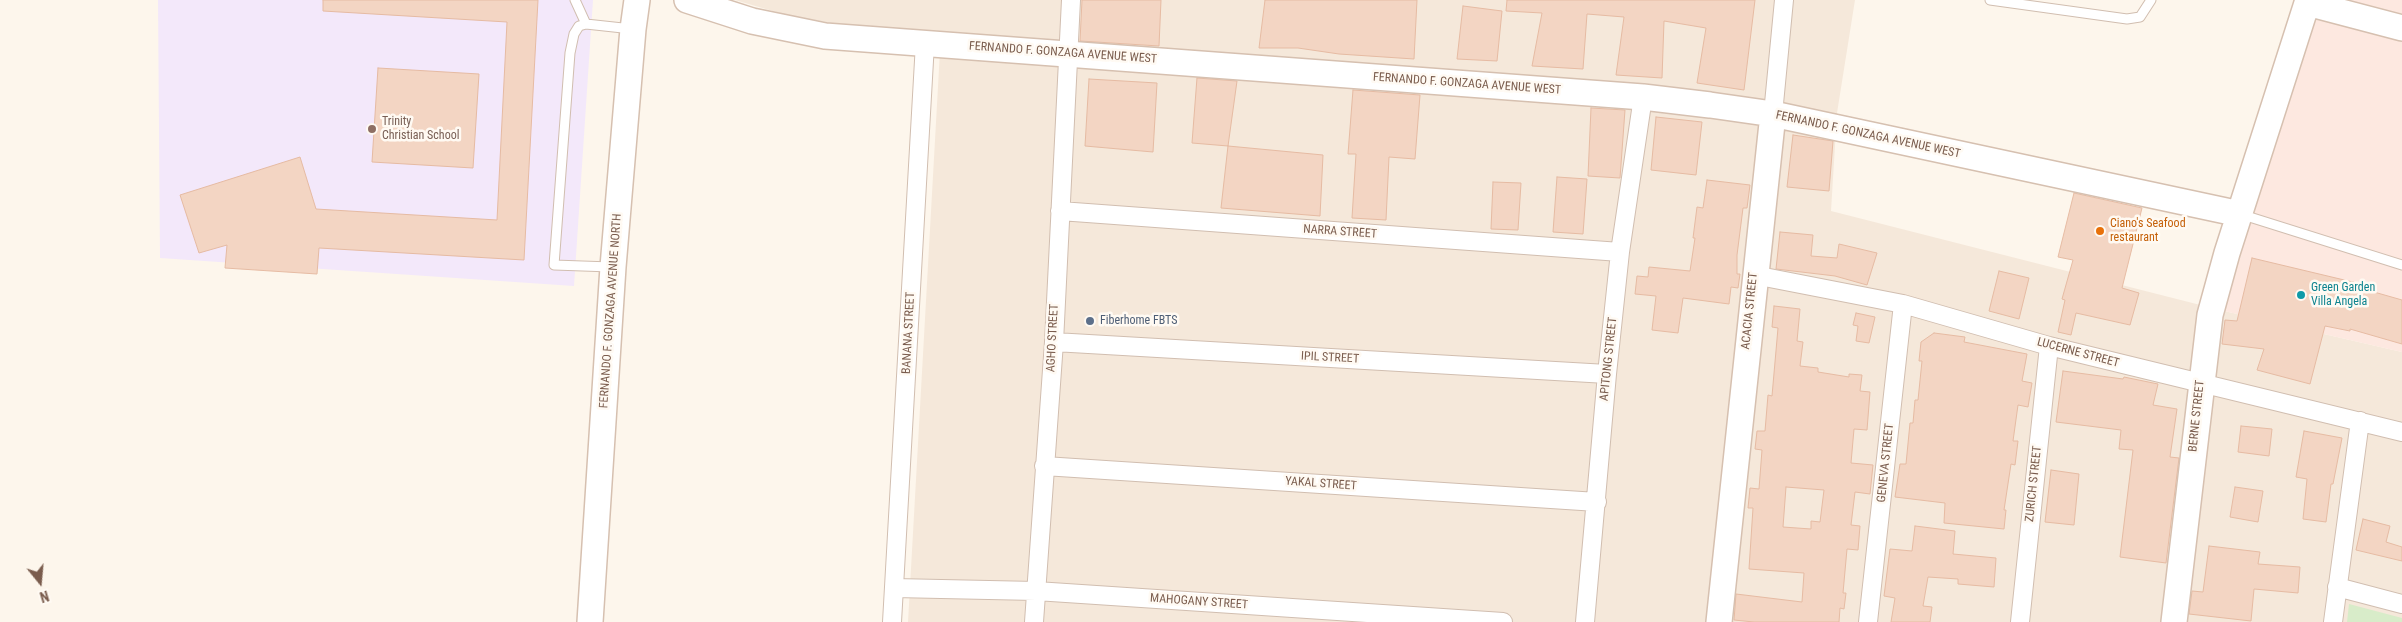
<!DOCTYPE html>
<html>
<head>
<meta charset="utf-8">
<style>
  body { margin:0 }
  #map { position:relative; width:2402px; height:622px; overflow:hidden; background:#fdf6ec; font-family:"Roboto Condensed",sans-serif }
  canvas { display:block }
  .north { position:absolute; left:15px; top:557px; width:50px; height:50px; -webkit-text-stroke:4px #fffaf3; paint-order:stroke; rotate:163deg; font-size:14px; font-weight:700; line-height:20px; text-align:center; color:#7a5c4d }
  .north::after { content:''; display:block; margin:auto; width:18px; height:22px; background:#7a5c4d; clip-path:polygon(50% 0,100% 100%,50% 72%,0 100%) }
</style>
</head>
<body>
<div id="map">
<canvas width="2402" height="622"></canvas>
<div class="north">N</div>
</div>
<script>
const ctx = document.querySelector('canvas').getContext('2d');
ctx.lineJoin = 'round';
function fill(path, color) {
  ctx.fillStyle = color;
  ctx.fill(path, 'evenodd');
}
function poly(rows) {
  const path = new Path2D();
  for (const r of rows) {
    path.moveTo(r[0], r[1]);
    for (let i = 2; i < r.length; i += 2) path.lineTo(r[i], r[i + 1]);
  }
  return path;
}
function stroke(path, color, width, dash) {
  ctx.strokeStyle = color;
  ctx.lineWidth = width;
  ctx.lineCap = dash ? 'butt' : 'round';
  ctx.setLineDash(dash || []);
  ctx.stroke(path);
}
function drawText(font, color, halo, rows, align = 'center') {
  ctx.font = font + ' "Roboto Condensed",sans-serif';
  ctx.lineWidth = 5;
  ctx.setLineDash([]);
  ctx.textBaseline = 'middle';
  ctx.strokeStyle = halo;
  ctx.fillStyle = color;
  for (const [text, x, y, turn = 0] of rows) {
    ctx.save();
    ctx.translate(x, y);
    ctx.rotate((+turn || 0) * Math.PI / 180);
    ctx.textAlign = isNaN(turn) ? turn : align;
    if (halo) ctx.strokeText(text, 0, 0);
    ctx.fillText(text, 0, 0);
    ctx.restore();
  }
}
fill(poly([
  [735,0,1855,0,1837,113,1831,211,2220,310,2402,352,2402,622,908,622,941,33,836,24,783,14]
]), '#f5e8da');
fill(poly([
  [2316,0,2402,0,2402,352,2220,310]
]), '#fde8e0');
fill(poly([
  [158,0,593,0,574,286,160,258]
]), '#f3e8fa');
fill(poly([
  [2349,604,2402,618,2402,622,2347,622]
]), '#d8ecc9');
const building = poly([
  [323,0,538,0,524,260,319,248,317,274,225,268,227,245,199,253,180,195,300,157,316,209,497,220,507,22,323,11,323,0],
  [1082,0,1161,0,1159,46,1080,41,1082,0],
  [1265,0,1417,0,1414,59,1339,54,1298,48,1259,48,1265,0],
  [1507,0,1755,0,1744,90,1697,83,1706,28,1664,21,1662,78,1616,75,1624,17,1587,14,1583,69,1532,66,1542,13,1506,11,1507,0],
  [1463,6,1502,11,1497,61,1457,59,1463,6],
  [378,68,479,74,473,168,372,162,378,68],
  [1197,78,1237,81,1228,146,1192,143,1197,78],
  [1089,79,1157,83,1153,152,1085,146,1089,79],
  [1353,90,1420,95,1415,159,1389,157,1386,220,1352,218,1356,154,1348,154,1353,90],
  [1591,108,1625,110,1620,178,1588,176,1591,108],
  [1656,117,1702,122,1696,175,1651,170,1656,117],
  [1793,135,1833,141,1829,191,1787,187,1793,135],
  [1228,146,1323,155,1320,216,1221,208,1228,146],
  [1557,177,1587,179,1583,234,1553,232,1557,177],
  [1707,180,1750,185,1747,208,1743,208,1737,255,1737,274,1740,274,1738,288,1731,287,1729,304,1683,298,1678,333,1652,330,1656,296,1635,294,1637,276,1648,277,1649,267,1690,271,1695,238,1693,238,1697,207,1703,208,1707,180],
  [1493,182,1521,183,1518,230,1491,229,1493,182],
  [2074,193,2142,208,2122,288,2139,293,2130,325,2076,313,2071,335,2058,332,2065,300,2062,299,2073,260,2058,257,2074,193],
  [1780,232,1813,235,1811,256,1837,258,1839,244,1877,253,1867,285,1835,276,1776,269,1780,232],
  [2252,258,2361,284,2360,288,2402,300,2402,344,2350,329,2350,331,2325,326,2310,384,2257,370,2264,349,2222,344,2225,320,2237,321,2252,258],
  [1999,271,2029,278,2019,319,1989,311,1999,271],
  [1774,306,1800,309,1797,341,1803,342,1800,366,1818,368,1818,372,1849,377,1849,374,1862,375,1860,391,1870,392,1867,430,1854,429,1851,463,1873,465,1870,494,1855,492,1851,525,1860,526,1858,550,1847,549,1843,593,1846,593,1844,609,1840,608,1839,622,1754,622,1734,620,1736,594,1802,602,1804,573,1749,569,1753,508,1748,508,1750,488,1759,489,1762,450,1755,449,1757,431,1765,431,1768,395,1772,396,1778,328,1772,327,1774,306],
  [1786,487,1824,490,1820,522,1811,521,1811,529,1783,527,1786,487],
  [1856,313,1875,317,1869,343,1856,341,1858,326,1853,325,1856,313],
  [1934,333,1965,337,1964,342,2027,354,2022,381,2032,383,2028,407,2018,405,2013,441,2018,441,2015,465,2011,464,2004,510,2006,510,2004,529,1944,523,1945,503,1895,497,1900,464,1906,464,1910,423,1913,423,1915,400,1918,400,1922,361,1919,361,1921,342,1934,333],
  [2063,371,2123,379,2124,377,2158,384,2153,405,2177,409,2170,457,2179,458,2166,563,2120,557,2133,450,2119,449,2121,430,2056,422,2063,371],
  [2241,426,2272,429,2269,456,2238,452,2241,426],
  [2304,431,2342,438,2333,484,2331,484,2326,522,2303,519,2307,479,2296,477,2304,431],
  [2051,470,2079,474,2074,525,2045,522,2051,470],
  [2235,487,2263,491,2258,522,2230,517,2235,487],
  [2363,519,2390,526,2386,542,2402,547,2402,561,2356,550,2363,519],
  [1915,526,1955,531,1953,554,1996,558,1994,587,1958,584,1958,579,1928,577,1923,606,1932,607,1930,622,1891,622,1895,598,1884,596,1890,549,1912,551,1915,526],
  [2209,546,2260,552,2258,564,2300,567,2298,593,2254,589,2251,621,2189,614,2192,591,2203,592,2209,546]
]);
fill(building, '#f3d5c3');
stroke(building, '#e6bba3', 1);
const lane = poly([
  [575,0,586,24],
  [1990,0,2127,19,2140,17,2151,0],
  [2240,214,2402,265],
  [611,267,554,265,570,53,574,34,579,26,586,24,632,29]
]);
const street = poly([
  [1773,114,1784,0],
  [1060,211,1620,252],
  [1754,275,1903,304,2049,346,2402,432],
  [1054,342,1607,374],
  [1044,466,1597,502],
  [2337,587,2402,604],
  [894,588,1036,591,1503,622],
  [892,622,925,43],
  [1034,622,1054,342,1071,0],
  [1585,622,1607,374,1620,252,1643,97],
  [1868,622,1903,304],
  [2020,622,2049,346],
  [2333,622,2360,421]
]);
const secondary = poly([
  [687,0,752,21,825,36,1643,97,1710,105,1773,114,2240,214],
  [2307,3,2402,28],
  [590,622,613,267,633,29,637,0],
  [1719,622,1773,114],
  [2174,622,2210,315,2227,253,2308,0]
]);
stroke(lane, '#d1beb0', 11);
stroke(street, '#d1beb0', 20);
stroke(secondary, '#d6c0b0', 28);
stroke(lane, '#fff', 9);
stroke(street, '#fff', 18);
stroke(secondary, '#fff', 25);
for (const [x, y, r, color] of [
  [372,129,5,"#8d6e63"],
  [2100,231,5,"#e8710a"],
  [2301,295,5,"#0f9aa8"],
  [1090,321,5,"#5c6f8a"]
]) {
  const dot = new Path2D();
  dot.arc(x, y, r, 0, 2 * Math.PI);
  ctx.fillStyle = color;
  ctx.fill(dot);
  stroke(dot, '#fffaf3', 2);
}
drawText('12px', '#7a5c4d', '#fffaf3', [
  ["FERNANDO F. GONZAGA AVENUE WEST",1063,53,4],
  ["FERNANDO F. GONZAGA AVENUE WEST",1467,84,4],
  ["FERNANDO F. GONZAGA AVENUE WEST",1868,135,12],
  ["NARRA STREET",1340,232,4],
  ["FERNANDO F. GONZAGA AVENUE NORTH",611,311,-86],
  ["ACACIA STREET",1750,311,-84],
  ["BANANA STREET",909,333,-87],
  ["AGHO STREET",1053,338,-87],
  ["LUCERNE STREET",2078,353,15],
  ["IPIL STREET",1330,358,3],
  ["APITONG STREET",1609,359,-84],
  ["BERNE STREET",2197,416,-84],
  ["GENEVA STREET",1886,463,-84],
  ["YAKAL STREET",1321,484,4],
  ["ZURICH STREET",2034,484,-84],
  ["MAHOGANY STREET",1199,602,4]
]);
drawText('12px', '#785e54', '#fffaf3', [
  ["Trinity",382,122],
  ["Christian School",382,136]
], 'left');
drawText('12px', '#c56008', '#fffaf3', [
  ["Ciano's Seafood",2110,224],
  ["restaurant",2110,238]
], 'left');
drawText('12px', '#0d838f', '#fffaf3', [
  ["Green Garden",2311,288],
  ["Villa Angela",2311,302]
], 'left');
drawText('12px', '#4e5e75', '#fffaf3', [
  ["Fiberhome FBTS",1100,321]
], 'left');
</script>
</body>
</html>
